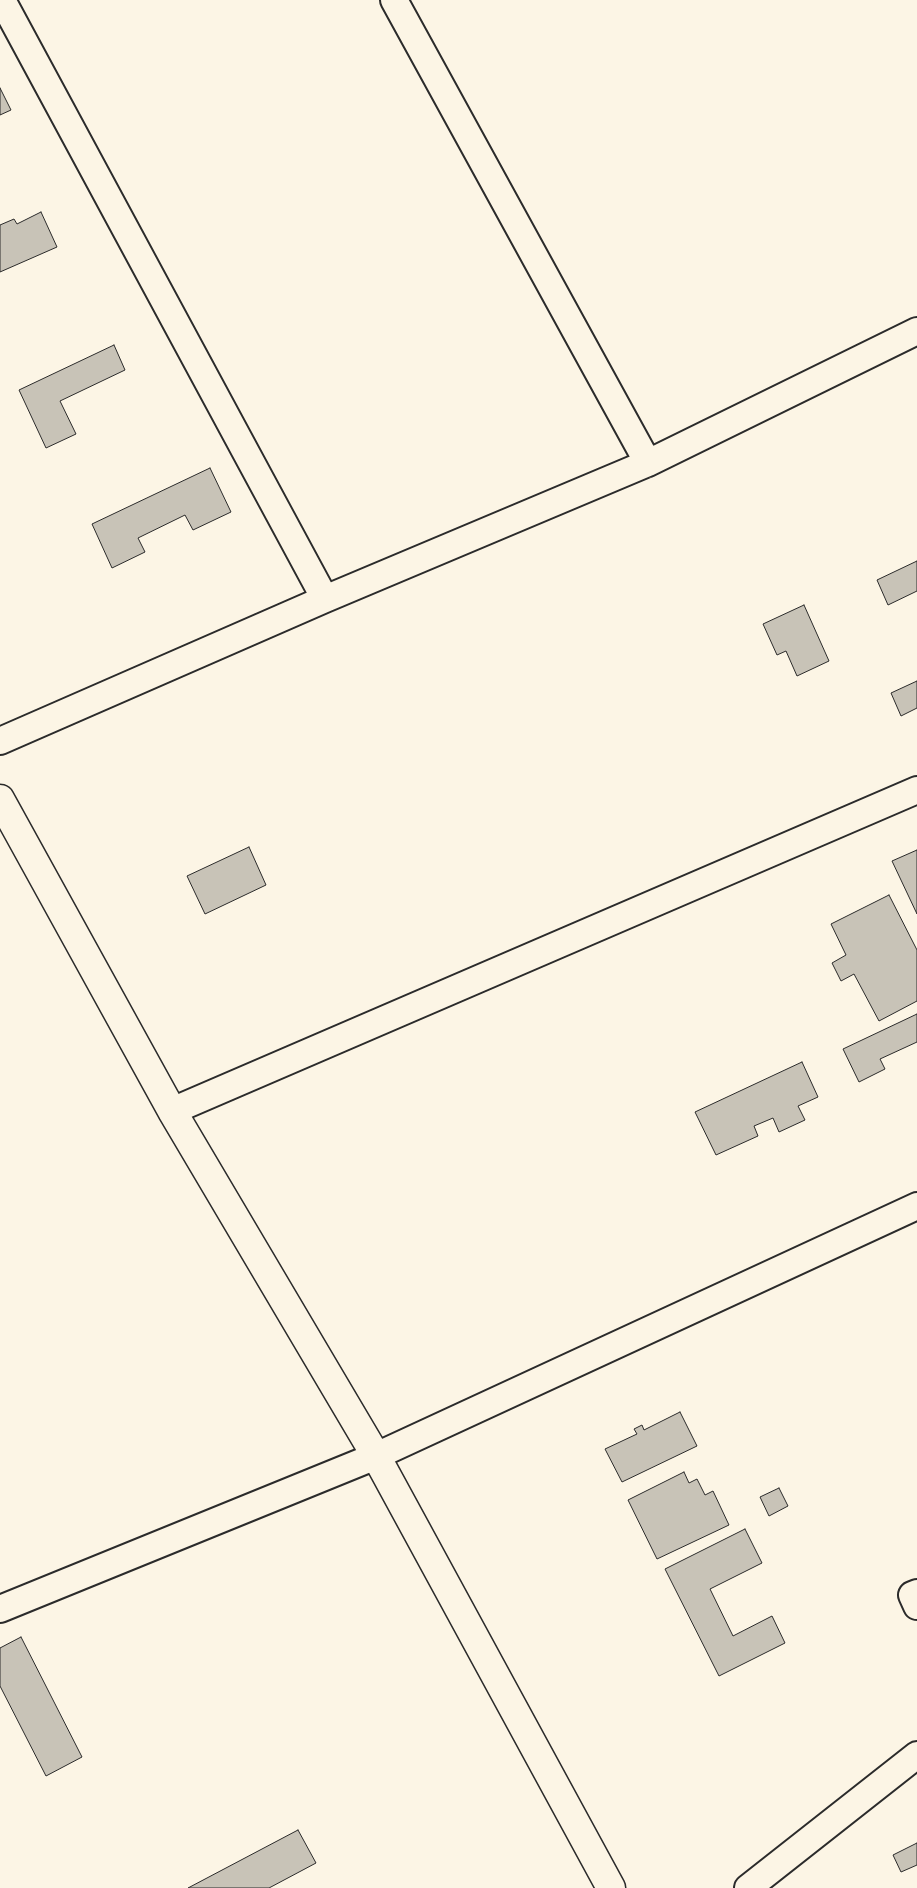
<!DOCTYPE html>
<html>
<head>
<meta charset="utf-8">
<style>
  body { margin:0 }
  canvas { display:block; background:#fcf5e5 }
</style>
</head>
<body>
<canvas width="917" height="1888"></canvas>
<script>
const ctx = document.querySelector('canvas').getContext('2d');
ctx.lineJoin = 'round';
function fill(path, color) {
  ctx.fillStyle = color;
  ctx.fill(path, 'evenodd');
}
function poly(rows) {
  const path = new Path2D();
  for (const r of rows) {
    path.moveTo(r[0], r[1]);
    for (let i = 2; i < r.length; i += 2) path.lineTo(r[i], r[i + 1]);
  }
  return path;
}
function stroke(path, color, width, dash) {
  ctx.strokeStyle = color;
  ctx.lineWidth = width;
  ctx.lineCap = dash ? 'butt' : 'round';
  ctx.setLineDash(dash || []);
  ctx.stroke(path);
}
const building = poly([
  [0,88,11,110,0,115,0,88],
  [41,212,57,247,0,272,0,225,14,219,17,224,41,212],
  [114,345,125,370,60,401,76,434,46,448,19,390,114,345],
  [210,468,231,512,193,530,185,515,138,538,145,552,112,568,92,524,210,468],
  [917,561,917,591,888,605,877,580,917,561],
  [804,605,829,661,797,676,786,651,777,655,763,624,804,605],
  [917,681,917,708,901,716,891,693,917,681],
  [249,847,266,885,205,914,187,876,249,847],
  [917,850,917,914,892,861,917,850],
  [889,895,917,950,917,1001,879,1021,854,974,841,981,832,963,846,955,831,924,889,895],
  [917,1014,917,1042,880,1059,885,1069,859,1082,843,1049,917,1014],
  [802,1062,818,1097,798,1106,805,1120,779,1132,773,1118,754,1126,758,1136,716,1155,695,1112,802,1062],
  [680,1412,697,1446,622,1482,605,1449,637,1434,634,1429,642,1425,644,1430,680,1412],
  [684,1472,689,1483,697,1479,705,1495,713,1491,729,1525,657,1559,628,1500,684,1472],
  [779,1488,788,1506,769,1516,760,1497,779,1488],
  [745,1529,762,1563,710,1589,733,1636,772,1616,785,1643,719,1676,665,1569,745,1529],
  [21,1637,82,1757,46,1776,0,1686,0,1648,21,1637],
  [298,1830,316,1863,269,1888,188,1888,298,1830],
  [917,1843,917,1865,901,1872,893,1855,917,1843]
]);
fill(building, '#c8c3b7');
stroke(building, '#2b2b2b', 1);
const street = poly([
  [2,0,325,599],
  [394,0,648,463],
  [0,741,325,599,648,463,917,331],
  [172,1111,917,790],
  [917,1593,912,1595,917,1606],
  [0,1609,376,1456,917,1206],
  [748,1888,917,1755]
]);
const secondary = poly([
  [0,799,172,1111,376,1456,611,1888]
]);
stroke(street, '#2b2b2b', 30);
stroke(secondary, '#2b2b2b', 31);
stroke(street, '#fcf5e5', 26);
stroke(secondary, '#fcf5e5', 28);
</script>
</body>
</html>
